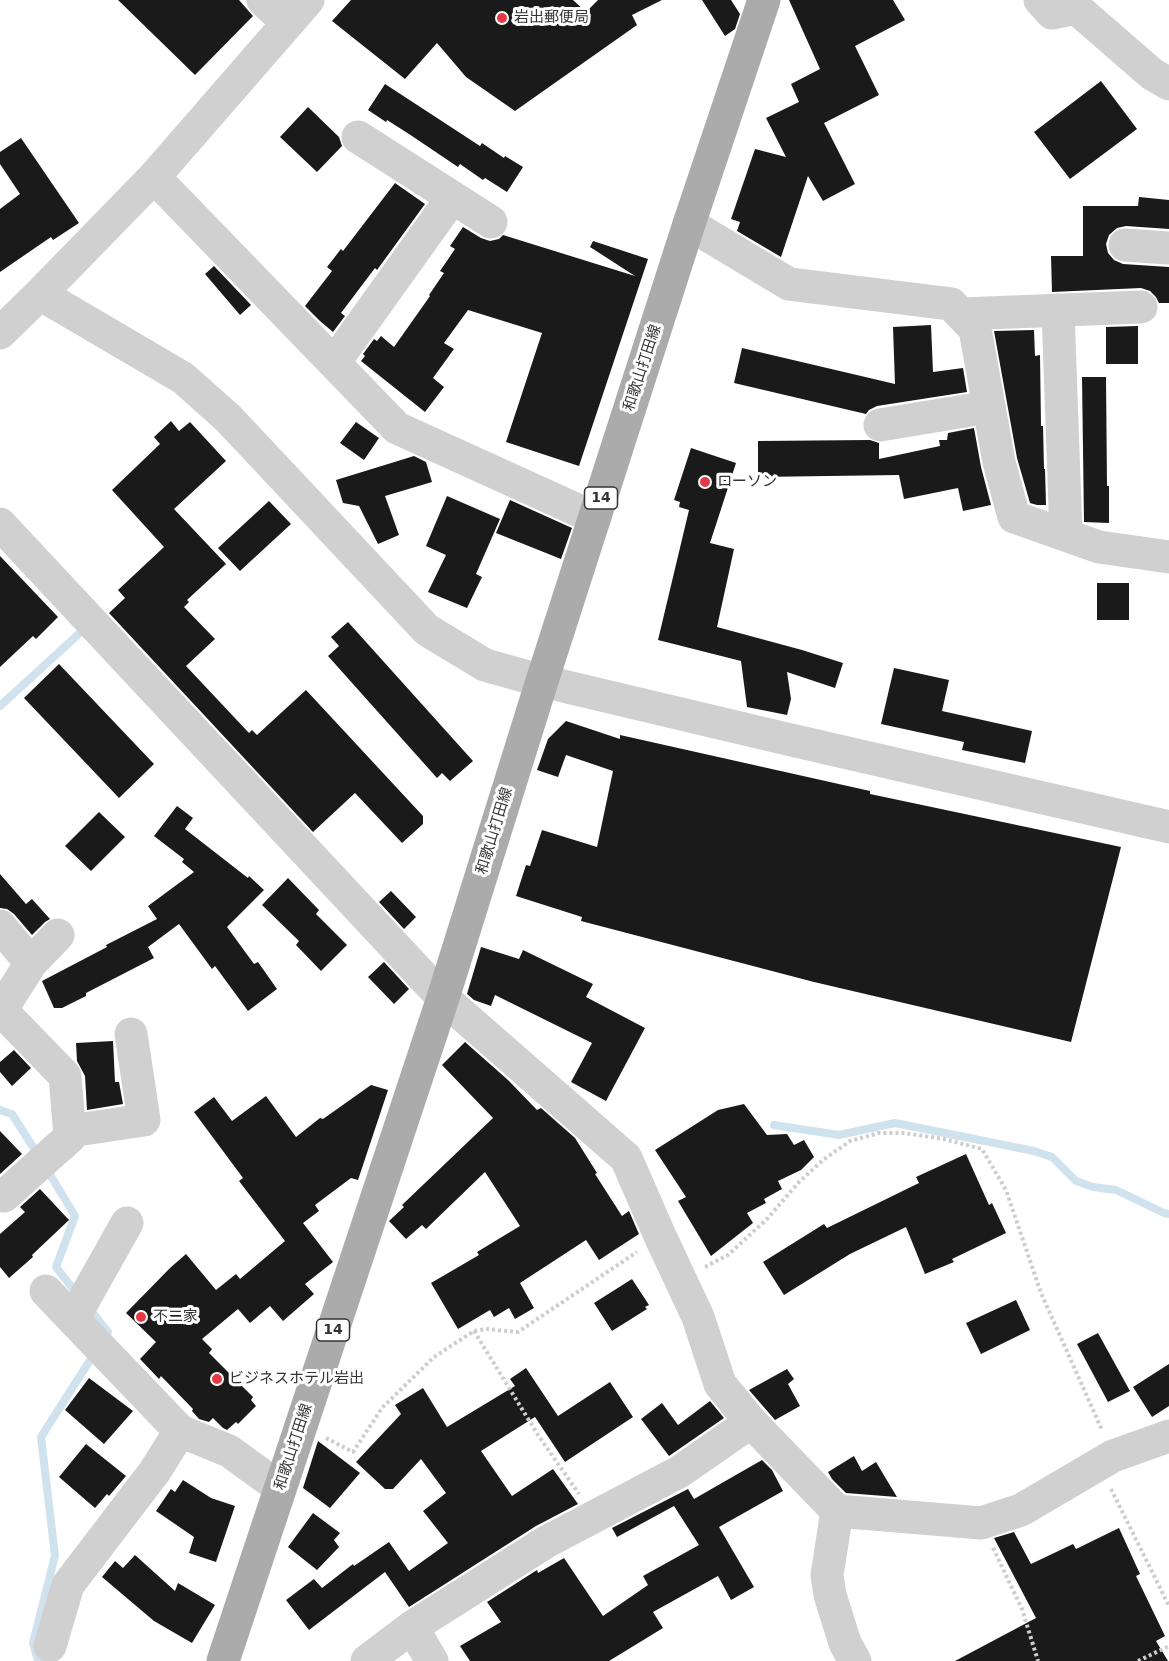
<!DOCTYPE html>
<html>
<head>
<meta charset="utf-8">
<style>
  body { margin:0 }
  canvas { display:block; background:#fff }
</style>
</head>
<body>
<canvas width="1169" height="1661"></canvas>
<script>
const ctx = document.querySelector('canvas').getContext('2d');
ctx.lineJoin = 'round';
function poly(rows) {
  const path = new Path2D();
  for (const r of rows) {
    path.moveTo(r[0], r[1]);
    for (let i = 2; i < r.length; i += 2) path.lineTo(r[i], r[i + 1]);
  }
  return path;
}
function stroke(path, color, width, dash) {
  ctx.strokeStyle = color;
  ctx.lineWidth = width;
  ctx.lineCap = dash ? 'butt' : 'round';
  ctx.setLineDash(dash || []);
  ctx.stroke(path);
}
function fill(path, color) {
  ctx.fillStyle = color;
  ctx.fill(path, 'evenodd');
}
function drawText(font, color, halo, rows, align = 'center') {
  ctx.font = font + ' "DejaVu Sans","Noto Sans JP",sans-serif';
  ctx.lineWidth = 6;
  ctx.setLineDash([]);
  ctx.textBaseline = 'middle';
  ctx.strokeStyle = halo;
  ctx.fillStyle = color;
  for (const [text, x, y, turn = 0] of rows) {
    ctx.save();
    ctx.translate(x, y);
    ctx.rotate((+turn || 0) * Math.PI / 180);
    ctx.textAlign = isNaN(turn) ? turn : align;
    if (halo) ctx.strokeText(text, 0, 0);
    ctx.fillText(text, 0, 0);
    ctx.restore();
  }
}
stroke(poly([
  [0,706,82,631],
  [0,1110,12,1114,38,1155],
  [774,1125,839,1135,895,1123,1034,1151,1052,1157,1076,1181,1093,1187,1116,1190,1164,1213,1169,1214],
  [46,1168,75,1216,56,1267,77,1294],
  [89,1308,108,1332,104,1339],
  [38,1661,33,1643,55,1556,41,1437,94,1354]
]), '#cfe2ee', 8);
fill(poly([
  [118,0,239,0,253,16,195,75],
  [351,0,573,0,586,12,598,0,662,0,632,15,637,25,515,111,466,77,437,43,405,79,332,21],
  [702,0,731,0,740,14,735,29,725,36],
  [789,0,893,0,905,20,855,46,879,95,824,123,855,184,823,201,808,176,781,257,737,231,740,222,731,219,755,149,786,157,766,118,799,102,791,84,820,69],
  [1101,81,1137,129,1070,179,1034,132],
  [385,84,480,146,482,143,504,158,505,156,523,167,507,192,485,178,483,180,460,164,458,167,409,134,387,120,386,122,368,110],
  [308,107,339,137,342,146,317,172,280,137],
  [21,138,79,223,53,240,51,237,0,272,0,209,20,194,0,164,0,152],
  [395,183,425,204,377,270,375,268,341,313,345,316,333,332,320,321,305,306,332,271,327,267,341,249,343,251],
  [1139,197,1169,200,1169,229,1126,226,1117,228,1109,235,1106,244,1108,253,1114,260,1123,264,1169,267,1169,303,1159,303,1156,297,1150,291,1141,288,1052,292,1051,256,1083,256,1083,206,1138,206],
  [463,227,481,238,490,241,499,239,503,235,635,276,590,247,593,241,648,259,579,466,506,442,542,333,468,310,444,343,454,349,433,378,444,387,425,412,361,361,365,356,363,354,374,339,377,341,381,336,394,347,430,296,429,295,444,273,440,271,455,249,450,246],
  [214,266,251,305,240,315,205,274],
  [931,325,933,372,963,368,967,392,877,406,869,410,866,414,734,383,742,348,895,384,893,327],
  [1138,326,1138,364,1106,364,1106,327],
  [1034,330,1035,356,1040,355,1041,426,1043,426,1044,469,1045,469,1046,505,1037,505,1030,503,1017,458,994,331],
  [1082,377,1106,377,1107,486,1109,486,1109,523,1084,522],
  [171,421,179,431,190,422,226,461,174,509,226,564,187,600,189,602,184,607,215,639,186,666,249,733,252,730,257,735,306,690,423,816,423,824,402,843,355,793,313,832,109,613,125,598,118,590,164,547,112,490,160,444,154,437],
  [356,422,379,438,364,460,340,443],
  [974,428,981,467,991,505,963,511,958,488,904,499,899,475,758,477,758,441,870,440,879,443,879,459,940,446,939,440,947,440,948,433],
  [691,448,736,463,710,543,734,549,717,627,802,650,843,663,835,688,787,672,791,699,787,715,747,707,741,661,658,640,689,510,679,507,680,502,674,500],
  [414,456,426,462,432,482,385,496,399,535,378,544,359,506,343,503,336,480],
  [447,496,500,519,476,574,482,577,467,608,428,592,446,555,426,546],
  [510,500,572,528,561,559,496,533],
  [269,501,291,524,240,571,218,548],
  [0,556,58,617,36,639,33,636,0,667],
  [1097,583,1129,583,1129,620,1097,620],
  [348,622,473,761,450,781,442,773,437,778,328,656,339,646,331,637],
  [59,664,154,764,119,798,24,698],
  [894,668,949,680,942,711,1032,731,1025,763,962,750,964,742,881,724],
  [566,721,620,739,620,735,870,791,870,794,1121,847,1071,1042,814,982,581,921,582,917,516,896,526,865,530,866,542,830,597,847,613,771,566,755,558,777,537,770,548,739],
  [177,806,193,818,185,829,248,878,249,876,264,890,227,927,254,964,258,962,277,989,248,1011,215,966,212,969,179,924,148,947,154,958,86,993,86,996,62,1008,54,1008,42,981,107,947,106,945,157,919,148,906,194,872,182,862,184,859,154,836],
  [99,812,125,837,91,871,65,846],
  [0,874,26,904,32,899,50,919,45,922,32,935,14,914,7,909,0,908],
  [288,878,319,910,316,914,347,945,321,971,296,945,299,941,262,905],
  [391,891,416,917,404,929,379,902],
  [481,947,519,959,523,950,593,984,586,997,645,1028,606,1101,571,1082,592,1043,495,995,491,1006,474,1000,467,994],
  [384,962,409,989,394,1004,368,977],
  [113,1041,115,1082,119,1082,123,1104,87,1110,85,1076,77,1061,76,1043],
  [465,1042,508,1080,537,1110,541,1108,575,1138,597,1173,595,1174,622,1216,629,1211,639,1234,599,1260,586,1240,520,1283,534,1308,515,1319,509,1308,494,1317,490,1310,458,1329,431,1283,479,1255,477,1252,520,1226,485,1172,426,1229,422,1225,406,1239,389,1221,404,1207,402,1205,493,1118,442,1065],
  [14,1050,31,1068,12,1086,0,1072,0,1062],
  [371,1085,388,1090,358,1180,351,1178,315,1205,319,1211,303,1223,333,1262,305,1284,314,1294,283,1321,270,1306,250,1323,238,1309,202,1339,212,1349,209,1353,253,1397,251,1400,256,1406,238,1424,236,1422,227,1430,223,1428,213,1418,209,1422,199,1419,192,1411,193,1409,161,1376,159,1379,140,1359,156,1342,126,1313,170,1268,186,1254,216,1290,236,1274,240,1279,285,1241,239,1181,243,1178,194,1112,214,1097,232,1121,266,1096,296,1137,320,1118,323,1119],
  [744,1104,767,1135,787,1134,794,1145,804,1140,814,1157,801,1170,778,1181,782,1189,764,1199,766,1203,747,1213,753,1223,711,1256,678,1201,686,1197,655,1150,718,1110],
  [0,1131,22,1154,0,1174],
  [966,1154,989,1205,992,1203,1006,1233,952,1259,954,1262,925,1274,906,1227,850,1254,784,1295,763,1262,824,1224,827,1228,919,1183,916,1177],
  [40,1189,69,1220,32,1255,33,1257,9,1278,0,1267,0,1234,25,1212,20,1207],
  [632,1279,649,1305,645,1307,647,1309,612,1331,594,1303],
  [1016,1300,1030,1330,981,1354,966,1323],
  [1098,1333,1130,1391,1108,1402,1077,1344],
  [1169,1364,1169,1406,1152,1417,1133,1387],
  [526,1368,558,1416,610,1382,633,1417,565,1462,535,1417,481,1451,512,1496,553,1469,578,1504,536,1526,409,1607,385,1572,309,1630,286,1600,314,1579,322,1588,353,1564,354,1566,389,1542,409,1571,448,1543,423,1511,446,1493,421,1459,393,1489,385,1489,356,1462,401,1414,395,1405,423,1388,447,1427,515,1386,510,1379],
  [787,1369,794,1379,788,1384,800,1406,775,1420,749,1390],
  [89,1378,133,1411,104,1444,65,1410],
  [710,1401,724,1418,669,1456,641,1419,662,1403,678,1425],
  [318,1441,360,1473,330,1508,303,1488],
  [86,1444,126,1476,109,1496,107,1494,95,1508,59,1477],
  [854,1456,862,1471,876,1462,897,1497,846,1493,832,1479,828,1472],
  [762,1460,772,1470,783,1491,719,1527,754,1587,731,1600,718,1576,653,1612,663,1628,609,1661,470,1661,460,1646,501,1622,487,1602,537,1570,538,1573,564,1558,603,1616,648,1585,643,1576,699,1545,674,1506,617,1537,612,1528,688,1489,694,1499],
  [183,1480,211,1498,235,1506,216,1562,189,1553,194,1537,156,1511,171,1489,175,1492],
  [313,1513,340,1533,334,1540,339,1547,317,1570,288,1547],
  [1119,1528,1140,1574,1136,1576,1165,1636,1156,1641,1168,1661,955,1661,1036,1618,994,1538,1014,1532,1031,1564,1073,1544,1076,1549],
  [135,1555,175,1591,178,1583,215,1605,192,1643,154,1621,102,1577,115,1561,123,1568]
]), '#1a1a1a');
stroke(poly([
  [705,1267,728,1255,767,1219,799,1182,823,1160,850,1141,879,1133,904,1133,944,1139,982,1149,1006,1190,1041,1293,1102,1430],
  [474,1331,538,1435,579,1494],
  [326,1438,353,1452,382,1408,434,1357,474,1331,486,1329,518,1332,637,1252],
  [1111,1489,1169,1606],
  [993,1548,1022,1609,1038,1661],
  [1138,1661,1169,1646]
]), '#cdcdcd', 4, [3, 3]);
stroke(poly([
  [263,0,287,22],
  [1040,0,1052,13,1076,8,1152,74,1169,84],
  [358,137,491,222],
  [154,177,397,428,595,518],
  [689,224,789,284,951,304,975,329,999,462,1014,517,1099,547,1169,557],
  [1125,245,1169,248],
  [40,294,183,378,228,418,427,630,485,665,542,681,774,736,1169,827],
  [1058,310,1066,535],
  [961,314,1141,307],
  [0,333,40,294,154,177,308,0],
  [334,363,452,198],
  [880,425,989,407],
  [0,524,443,998,626,1158,660,1236,698,1317,720,1384,751,1422,837,1511,981,1523,1021,1510,1113,1456,1169,1436],
  [0,926,31,963],
  [0,1009,65,1076,70,1137,4,1196],
  [1,1010,31,963,58,935],
  [70,1131,144,1120,131,1034],
  [46,1291,180,1431,229,1451,280,1488],
  [73,1319,127,1223],
  [837,1511,827,1575,830,1595,845,1643,855,1661],
  [412,1627,432,1661],
  [50,1646,68,1585,155,1471,180,1431],
  [367,1661,412,1627,546,1542,679,1472,751,1422]
]), '#d0d0d0', 33);
stroke(poly([
  [223,1661,443,998,542,681,689,224,764,0]
]), '#ababab', 33);
for (const [x, y, r, color] of [
  [502,18,6,"#e63946"],
  [705,482,6,"#e63946"],
  [141,1317,6,"#e63946"],
  [217,1379,6,"#e63946"]
]) {
  const dot = new Path2D();
  dot.arc(x, y, r, 0, 2 * Math.PI);
  ctx.fillStyle = color;
  ctx.fill(dot);
  stroke(dot, '#fff', 2);
}
for (const [x, y, w] of [
  [601,498,33],
  [333,1330,33]
]) {
  const box = new Path2D();
  box.roundRect(x - w / 2, y - 11, w, 22, 4.5);
  ctx.fillStyle = '#fff';
  ctx.fill(box);
  stroke(box, '#333', 1.5);
}
drawText('bold 14px', '#333', null, [
  ["14",601,498],
  ["14",333,1330]
]);
drawText('15px', '#333', '#fff', [
  ["岩出郵便局",514,18],
  ["ローソン",717,482],
  ["不二家",153,1317],
  ["ビジネスホテル岩出",229,1379]
], 'left');
drawText('15px', '#333', '#fff', [
  ["和歌山打田線",643,368,-72],
  ["和歌山打田線",495,831,-73],
  ["和歌山打田線",294,1447,-72]
]);
</script>
</body>
</html>
